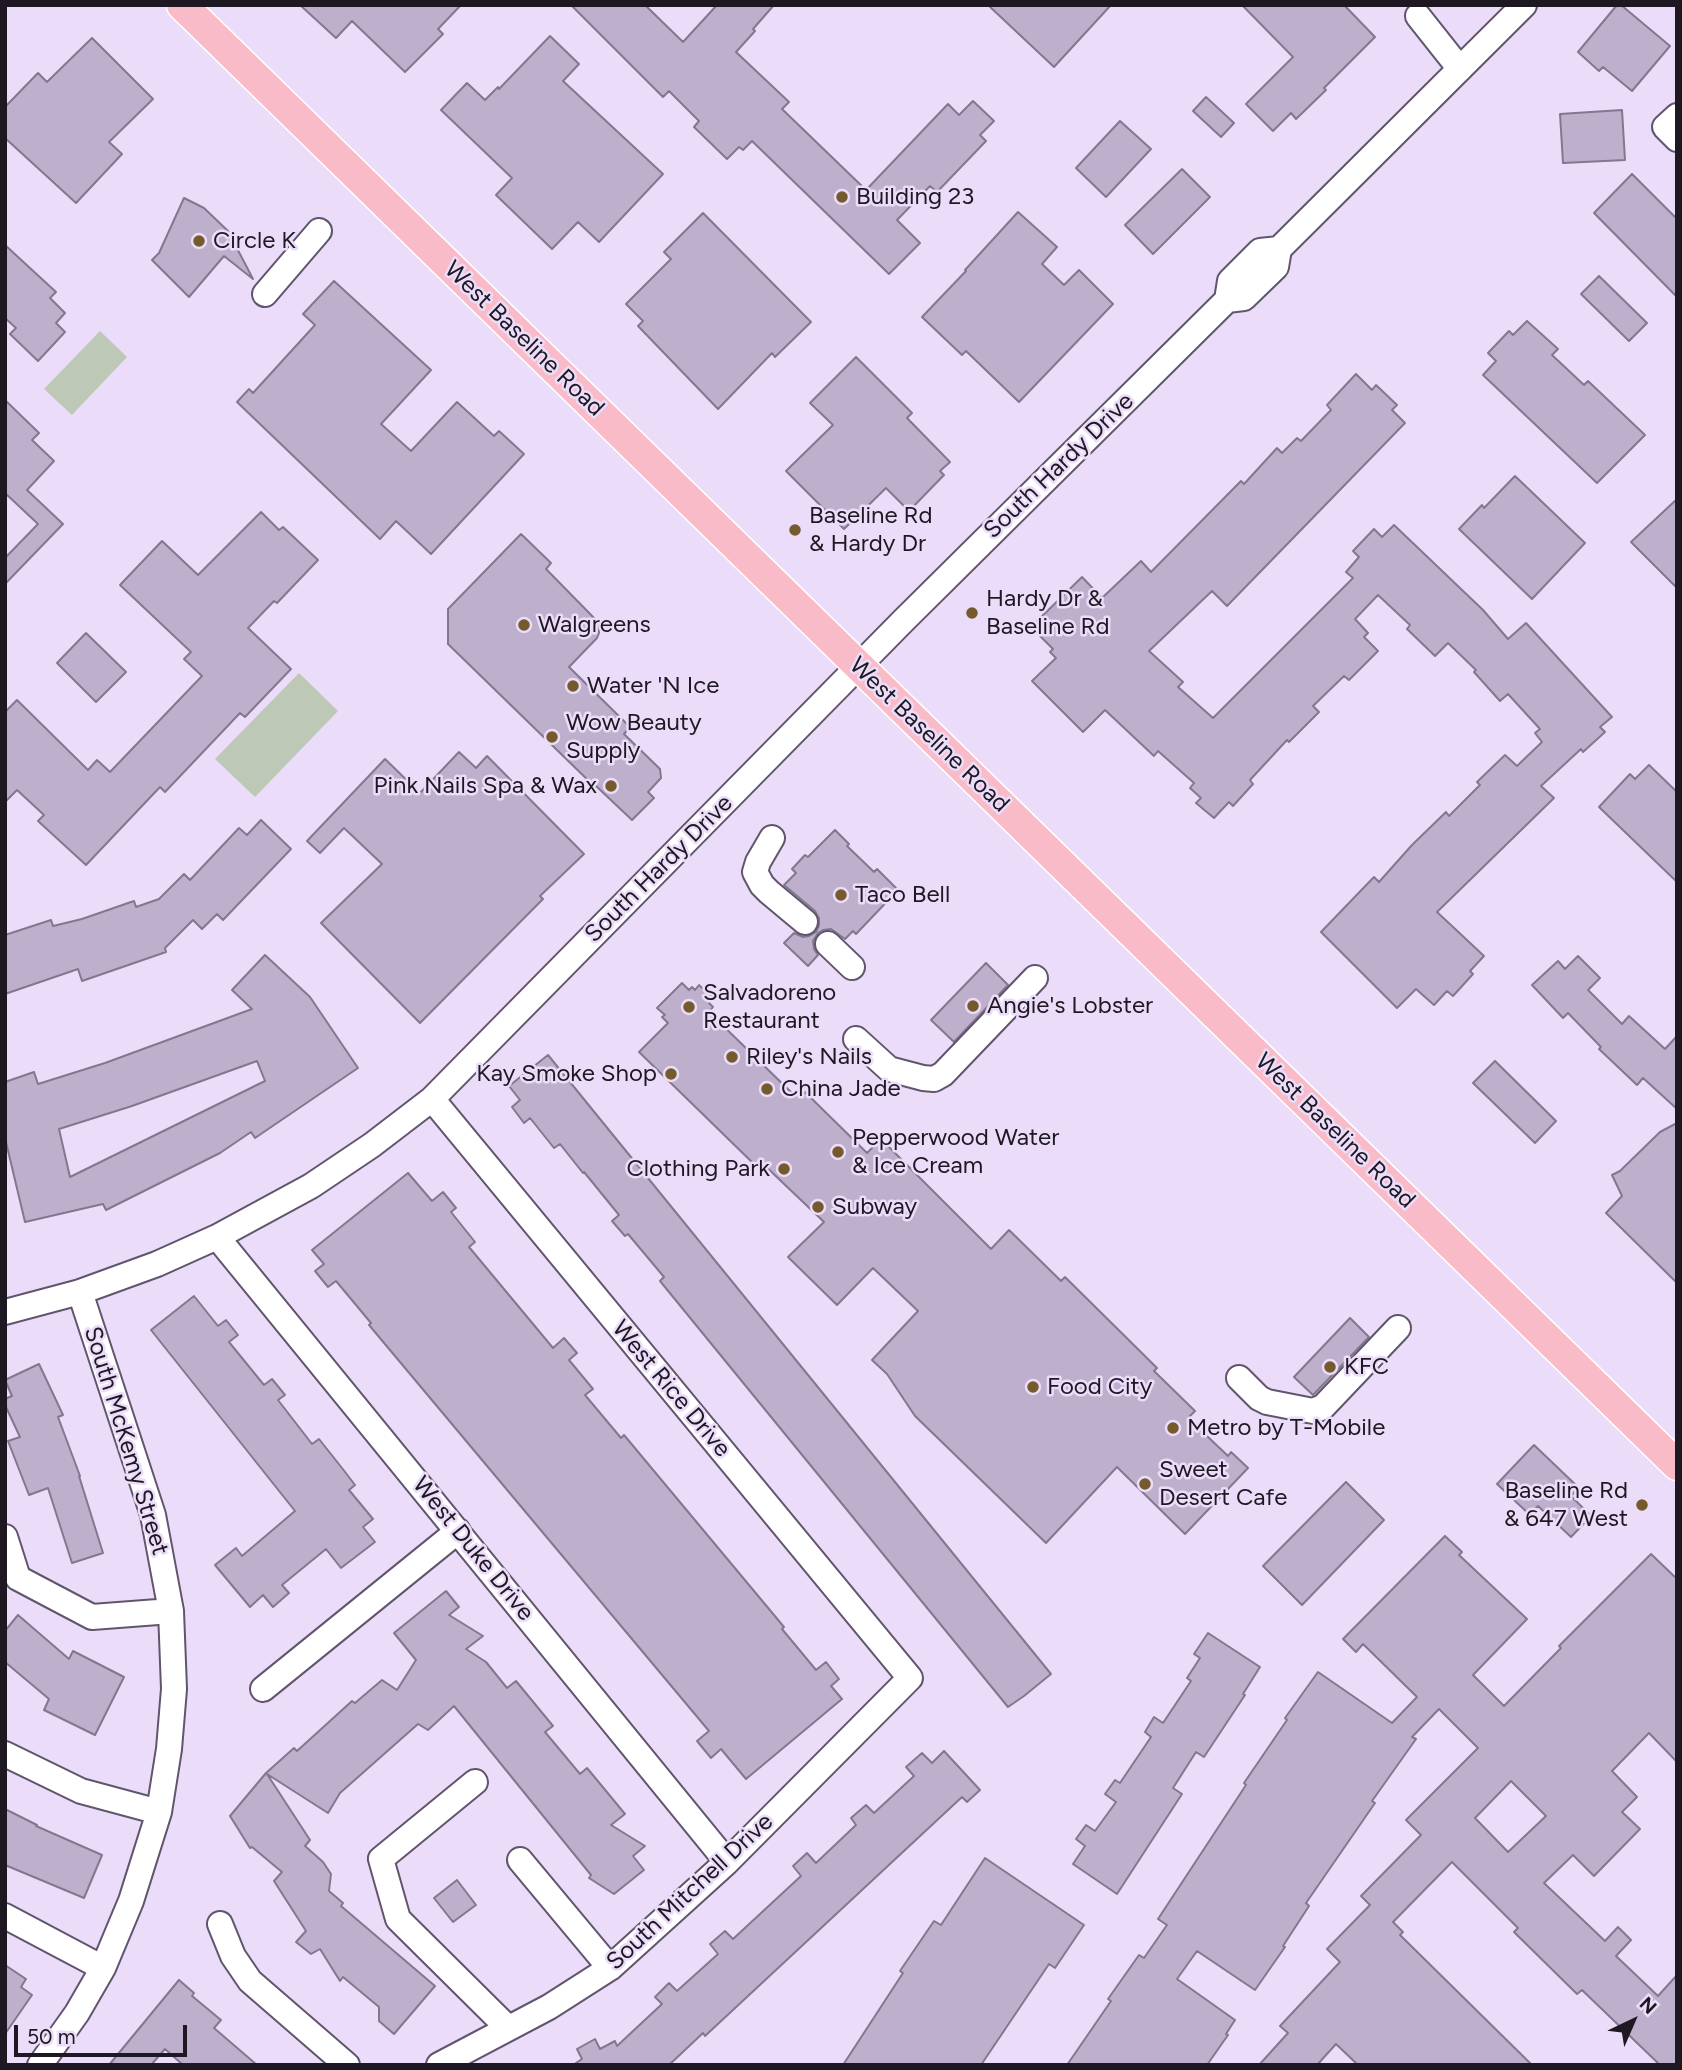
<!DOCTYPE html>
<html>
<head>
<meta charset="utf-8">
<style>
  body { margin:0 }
  #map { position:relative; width:1682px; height:2070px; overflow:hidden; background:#ebddf9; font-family:Figtree,sans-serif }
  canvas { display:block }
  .frame { position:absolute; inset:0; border:7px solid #1d1822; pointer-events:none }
  .north { position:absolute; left:1598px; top:1986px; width:70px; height:70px; -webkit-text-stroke:5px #ebddf9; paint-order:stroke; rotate:44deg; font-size:19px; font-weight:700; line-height:28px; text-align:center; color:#1d1822 }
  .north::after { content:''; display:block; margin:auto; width:24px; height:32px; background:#1d1822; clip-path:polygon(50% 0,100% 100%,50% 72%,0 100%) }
  .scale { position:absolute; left:14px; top:2025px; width:173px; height:32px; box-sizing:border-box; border:4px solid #1d1822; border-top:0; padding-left:9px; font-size:21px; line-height:24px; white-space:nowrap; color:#1d1822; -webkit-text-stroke:5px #ebddf9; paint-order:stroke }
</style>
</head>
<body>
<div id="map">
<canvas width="1682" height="2070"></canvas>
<div class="frame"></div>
<div class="north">N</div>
<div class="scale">50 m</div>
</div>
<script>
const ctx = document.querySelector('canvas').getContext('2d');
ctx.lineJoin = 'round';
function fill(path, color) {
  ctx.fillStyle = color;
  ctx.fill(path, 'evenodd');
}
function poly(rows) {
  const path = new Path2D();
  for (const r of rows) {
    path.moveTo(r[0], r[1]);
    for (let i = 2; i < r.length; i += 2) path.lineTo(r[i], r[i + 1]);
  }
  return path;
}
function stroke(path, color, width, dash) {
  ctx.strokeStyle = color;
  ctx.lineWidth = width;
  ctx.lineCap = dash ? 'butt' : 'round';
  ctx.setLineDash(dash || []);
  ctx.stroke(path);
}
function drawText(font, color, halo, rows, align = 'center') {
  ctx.font = font + ' Figtree,sans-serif';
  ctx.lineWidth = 5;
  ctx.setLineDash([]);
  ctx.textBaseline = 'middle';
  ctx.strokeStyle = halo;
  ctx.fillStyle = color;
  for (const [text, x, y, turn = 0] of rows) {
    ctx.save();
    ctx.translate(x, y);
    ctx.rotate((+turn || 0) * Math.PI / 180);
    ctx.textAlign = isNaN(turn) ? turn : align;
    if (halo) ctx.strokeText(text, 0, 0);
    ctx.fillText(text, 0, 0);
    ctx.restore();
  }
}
fill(poly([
  [100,331,127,357,72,415,44,389],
  [299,673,338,711,255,797,215,759]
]), '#bec8b6');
const building = poly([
  [300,5,461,5,438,29,443,34,405,72,352,21,336,38,300,5],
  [571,5,645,5,683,42,717,5,774,5,753,29,755,31,736,52,789,102,782,109,866,190,948,104,959,115,973,101,994,121,980,135,986,141,937,192,930,186,897,220,920,243,889,274,752,141,743,150,739,147,727,159,694,127,699,121,669,91,663,97,571,5],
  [988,5,1111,5,1054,67,988,5],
  [1242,5,1344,5,1375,37,1324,88,1326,90,1296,119,1291,113,1273,131,1246,104,1293,57,1242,5],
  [1617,5,1621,5,1670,46,1632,91,1603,67,1599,71,1578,52,1617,5],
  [550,36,579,64,563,81,663,174,599,242,578,222,552,249,496,195,512,178,441,110,467,83,485,100,498,87,499,89,550,36],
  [92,38,153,99,109,142,122,154,76,203,5,138,5,107,38,73,47,82,92,38],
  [1206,97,1234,123,1221,137,1193,111,1206,97],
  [1622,110,1625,160,1563,163,1560,114,1622,110],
  [1120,121,1151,149,1106,197,1076,168,1120,121],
  [1182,169,1210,197,1153,254,1125,225,1182,169],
  [1632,174,1677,219,1677,297,1594,213,1632,174],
  [184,198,204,208,228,231,253,279,224,256,189,297,152,260,159,253,184,198],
  [1018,212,1057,247,1042,264,1064,285,1079,270,1113,304,1019,402,966,351,962,355,922,317,966,271,965,270,1018,212],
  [703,213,811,322,775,357,772,353,718,409,638,326,643,321,626,304,671,259,664,252,703,213],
  [5,245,56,292,50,298,65,313,56,323,65,332,38,361,10,334,16,328,5,318,5,245],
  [1599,276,1647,323,1629,341,1581,294,1599,276],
  [334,281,431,370,381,424,411,451,457,402,494,436,499,431,524,454,431,554,396,521,380,539,237,402,249,389,253,393,315,325,303,314,334,281],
  [1527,321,1558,349,1552,355,1584,385,1588,381,1645,435,1597,483,1483,375,1496,361,1488,353,1509,331,1513,335,1527,321],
  [856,357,912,413,907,418,950,462,940,471,944,475,909,511,886,488,844,529,786,471,833,425,810,403,856,357],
  [1356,374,1372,390,1376,385,1397,405,1392,410,1405,423,1227,606,1212,591,1149,651,1183,682,1178,687,1213,718,1353,578,1346,572,1359,557,1353,551,1374,529,1382,537,1394,525,1483,610,1508,639,1526,623,1612,717,1600,727,1605,732,1583,752,1581,749,1541,786,1554,798,1437,912,1484,956,1470,971,1473,974,1453,996,1447,991,1434,1005,1416,989,1397,1008,1321,932,1374,877,1379,882,1412,845,1446,812,1449,816,1480,785,1477,782,1505,755,1517,766,1542,742,1535,733,1540,729,1508,694,1500,701,1474,672,1476,670,1448,643,1435,656,1407,629,1410,625,1378,595,1355,619,1368,633,1364,637,1378,651,1349,680,1344,676,1313,706,1319,712,1289,742,1287,740,1250,780,1253,784,1233,806,1229,802,1214,818,1196,803,1201,798,1190,788,1194,783,1158,751,1154,756,1105,710,1083,732,1032,681,1056,658,1050,652,1053,649,1031,627,1082,577,1102,598,1141,561,1151,572,1241,481,1244,484,1277,448,1282,453,1297,438,1301,441,1331,410,1327,405,1356,374],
  [5,400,39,433,32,440,54,461,27,490,63,524,5,584,5,558,38,524,5,493,5,400],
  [1515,476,1585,543,1532,599,1459,529,1482,505,1484,508,1515,476],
  [1677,499,1677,588,1631,542,1677,499],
  [261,512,279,530,283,527,318,560,277,603,274,601,248,628,291,669,245,717,240,713,165,792,160,787,86,865,38,821,44,815,17,790,5,802,5,712,17,700,88,770,97,760,110,772,202,676,184,659,191,652,120,585,162,541,198,575,261,512],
  [521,534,551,563,546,569,599,623,599,633,597,638,569,667,630,727,624,734,660,769,661,778,648,792,654,798,632,820,596,786,595,787,448,644,448,609,521,534],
  [86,633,126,672,96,702,57,663,86,633],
  [459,752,476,768,487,756,584,854,540,896,543,899,420,1023,321,923,382,864,344,828,320,853,307,841,385,759,420,793,459,752],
  [1649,765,1677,792,1677,882,1599,807,1630,774,1635,779,1649,765],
  [261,820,291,849,223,920,217,914,202,929,193,920,165,948,166,952,82,981,78,969,5,994,5,935,51,920,53,926,82,919,134,901,136,907,159,899,184,874,190,880,239,828,247,835,261,820],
  [835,830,849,844,847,846,874,872,877,869,898,890,856,934,853,931,845,939,831,929,823,930,818,933,813,941,814,949,818,955,808,966,784,943,794,933,803,937,809,936,816,932,819,925,819,918,815,911,784,885,796,873,792,869,805,855,808,857,835,830],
  [265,955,310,997,358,1068,255,1138,251,1132,220,1153,106,1210,103,1204,25,1222,5,1138,5,1082,34,1072,38,1084,105,1063,252,1009,232,990,265,955],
  [257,1061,265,1081,70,1177,59,1129,132,1106,257,1061],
  [1578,956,1600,978,1588,990,1622,1024,1629,1016,1665,1049,1677,1036,1677,1109,1643,1078,1637,1085,1599,1049,1601,1047,1568,1013,1563,1018,1532,985,1558,961,1565,969,1578,956],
  [986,963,1008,985,954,1042,931,1020,986,963],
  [682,983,689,990,692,987,695,990,699,985,713,998,709,1003,713,1007,709,1012,795,1096,800,1092,803,1095,805,1092,867,1153,881,1139,991,1249,1009,1230,1061,1281,1065,1277,1157,1368,1154,1371,1195,1411,1188,1418,1228,1456,1231,1452,1248,1468,1185,1534,1117,1467,1046,1543,915,1416,887,1374,872,1360,918,1311,873,1268,837,1305,788,1257,824,1222,761,1162,757,1167,639,1052,668,1023,662,1017,665,1015,657,1008,682,983],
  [548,1055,1051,1674,1024,1696,1008,1707,660,1281,664,1277,628,1234,625,1236,612,1221,619,1215,584,1172,583,1173,560,1144,554,1148,530,1118,524,1123,512,1107,520,1100,509,1086,548,1055],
  [1495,1061,1556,1121,1535,1143,1473,1083,1495,1061],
  [1677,1123,1677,1283,1606,1213,1622,1196,1612,1175,1620,1171,1660,1132,1677,1123],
  [408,1173,432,1201,443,1192,456,1208,451,1212,475,1242,469,1247,553,1348,564,1338,577,1353,569,1360,593,1389,585,1395,621,1438,624,1435,784,1627,782,1629,816,1670,826,1662,839,1679,831,1686,842,1699,746,1779,721,1749,711,1758,697,1741,709,1731,369,1325,371,1323,336,1281,328,1287,315,1271,324,1264,312,1250,408,1173],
  [194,1296,218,1326,226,1320,238,1335,229,1342,264,1385,272,1379,285,1395,278,1400,312,1444,319,1439,342,1468,355,1485,349,1490,373,1519,363,1527,375,1542,341,1568,326,1549,282,1585,289,1593,273,1607,263,1595,250,1607,215,1565,236,1548,242,1556,295,1511,151,1330,194,1296],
  [1350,1318,1369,1337,1313,1395,1294,1377,1350,1318],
  [39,1364,63,1415,58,1417,80,1476,79,1476,103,1553,72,1563,48,1488,29,1495,8,1441,20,1437,5,1405,5,1399,12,1396,5,1380,39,1364],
  [1534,1445,1579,1488,1571,1496,1591,1516,1571,1537,1538,1506,1530,1515,1497,1484,1534,1445],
  [1346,1482,1384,1520,1302,1605,1263,1566,1346,1482],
  [1445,1536,1462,1552,1459,1555,1527,1619,1473,1675,1504,1706,1561,1648,1559,1646,1651,1554,1677,1579,1677,1762,1649,1733,1612,1771,1637,1797,1622,1812,1640,1829,1594,1876,1573,1855,1544,1883,1605,1941,1618,1927,1631,1940,1616,1956,1658,1996,1677,1975,1677,2065,1660,2065,1582,1990,1577,1994,1514,1932,1518,1928,1452,1862,1393,1922,1403,1932,1400,1935,1532,2065,1358,2065,1336,2044,1317,2065,1259,2065,1288,2033,1280,2026,1340,1962,1327,1949,1370,1905,1361,1896,1421,1835,1406,1820,1478,1748,1439,1709,1412,1737,1416,1739,1372,1801,1375,1803,1306,1903,1309,1906,1283,1946,1285,1947,1255,1990,1197,1951,1177,1979,1235,2020,1226,2034,1228,2035,1207,2065,1067,2065,1111,2001,1108,1999,1139,1955,1144,1958,1167,1925,1158,1919,1246,1785,1244,1783,1287,1720,1285,1718,1318,1672,1392,1723,1417,1697,1363,1644,1356,1652,1343,1639,1445,1536],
  [1511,1781,1546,1816,1508,1852,1475,1818,1511,1781],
  [446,1591,459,1607,449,1615,483,1636,466,1649,486,1662,507,1688,516,1681,553,1726,545,1732,580,1774,587,1768,611,1797,625,1814,611,1825,645,1846,633,1856,644,1870,614,1894,589,1878,591,1875,454,1706,428,1730,418,1724,340,1793,328,1813,267,1774,310,1840,305,1846,323,1862,331,1874,329,1891,343,1903,341,1906,435,1986,394,2034,379,2021,379,2007,343,1977,340,1981,320,1949,311,1954,296,1942,306,1931,274,1881,282,1872,252,1847,250,1848,230,1816,266,1773,294,1748,297,1751,352,1701,355,1703,382,1680,397,1690,416,1660,394,1633,446,1591],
  [18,1615,69,1659,73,1651,124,1677,95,1735,44,1710,49,1699,5,1662,5,1631,18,1615],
  [1208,1633,1260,1667,1243,1694,1245,1695,1204,1757,1196,1752,1173,1788,1182,1794,1117,1894,1073,1864,1085,1846,1076,1839,1086,1825,1095,1831,1116,1802,1105,1794,1115,1780,1120,1783,1151,1737,1145,1732,1154,1717,1163,1723,1191,1681,1187,1678,1200,1658,1194,1654,1208,1633],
  [944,1751,980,1790,967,1802,962,1797,705,2036,703,2033,669,2065,573,2065,582,2059,577,2049,595,2039,600,2049,615,2041,617,2046,662,2004,655,1997,669,1983,677,1991,718,1954,710,1944,725,1931,733,1939,801,1876,793,1866,807,1853,816,1863,856,1825,851,1818,866,1805,874,1813,914,1776,906,1767,922,1753,932,1763,944,1751],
  [5,1809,37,1825,36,1826,102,1855,84,1898,5,1865,5,1809],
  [985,1858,1084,1925,1055,1968,1049,1964,981,2065,843,2065,903,1973,900,1971,934,1921,941,1925,985,1858],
  [457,1880,476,1905,453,1922,434,1898,457,1880],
  [5,1965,26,1979,21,1987,32,1995,5,2034,5,1965],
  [179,1980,194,1993,192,1996,221,2020,214,2028,257,2065,183,2065,165,2049,151,2065,109,2065,179,1980]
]);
fill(building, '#beb0cd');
stroke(building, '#837790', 2);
const minor = poly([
  [1418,16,1460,69],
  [1677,116,1665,127,1677,139],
  [265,294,319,231],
  [1227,300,1244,298,1276,267,1279,249,1524,5],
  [772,838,758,862,755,872,762,885,769,892,805,922],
  [828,944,852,967],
  [856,1039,889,1069,923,1078,934,1079,943,1074,1035,978],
  [432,1099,910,1678,727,1862,610,1968,549,2007,439,2065],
  [217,1237,727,1862],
  [5,1312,80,1292,157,1264,217,1237,311,1186,372,1145,432,1099,904,620,1227,300,1230,281,1260,251,1279,249],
  [1239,1378,1259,1398,1267,1402,1313,1411,1323,1407,1398,1328],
  [5,1537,18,1578,92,1617,171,1611],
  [263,1689,458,1531],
  [5,1754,81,1791,159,1812],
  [475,1782,381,1859,398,1919,508,2028],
  [520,1860,610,1968],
  [5,1916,103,1968],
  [220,1924,233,1956,250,1981,347,2065],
  [40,2065,77,2013,103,1968,131,1901,159,1812,169,1749,174,1689,171,1611,153,1515,80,1292]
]);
const major = poly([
  [182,5,1677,1465]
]);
stroke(minor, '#61556d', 28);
stroke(major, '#fff', 33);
stroke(minor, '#fff', 24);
stroke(major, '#f9bbc8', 30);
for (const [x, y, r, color] of [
  [842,197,7,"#745a2c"],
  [199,241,7,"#745a2c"],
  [795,530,7,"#745a2c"],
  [972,613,7,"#745a2c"],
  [524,625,7,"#745a2c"],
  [573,686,7,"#745a2c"],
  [552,737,7,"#745a2c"],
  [611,786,7,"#745a2c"],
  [841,895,7,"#745a2c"],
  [973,1006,7,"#745a2c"],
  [689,1007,7,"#745a2c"],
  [732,1057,7,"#745a2c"],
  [671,1074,7,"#745a2c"],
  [767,1089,7,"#745a2c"],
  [838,1152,7,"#745a2c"],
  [784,1169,7,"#745a2c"],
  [818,1207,7,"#745a2c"],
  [1330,1367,7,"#745a2c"],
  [1033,1387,7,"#745a2c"],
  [1173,1428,7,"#745a2c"],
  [1145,1484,7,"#745a2c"],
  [1642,1505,7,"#745a2c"]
]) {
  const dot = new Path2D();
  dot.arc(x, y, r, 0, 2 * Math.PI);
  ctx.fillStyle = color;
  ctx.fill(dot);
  stroke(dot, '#ebddf9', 2.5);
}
drawText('24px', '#1d1822', '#ebddf9', [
  ["Building 23",856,197],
  ["Circle K",213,241],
  ["Baseline Rd",809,516],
  ["& Hardy Dr",809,544],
  ["Hardy Dr &",986,599],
  ["Baseline Rd",986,627],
  ["Walgreens",538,625],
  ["Water 'N Ice",587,686],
  ["Wow Beauty",566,723],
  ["Supply",566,751],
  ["Pink Nails Spa & Wax",597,786,"right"],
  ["Taco Bell",855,895],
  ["Salvadoreno",703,993],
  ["Restaurant",703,1021],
  ["Angie's Lobster",987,1006],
  ["Riley's Nails",746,1057],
  ["Kay Smoke Shop",657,1074,"right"],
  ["China Jade",781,1089],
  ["Pepperwood Water",852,1138],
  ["& Ice Cream",852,1166],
  ["Clothing Park",770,1169,"right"],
  ["Subway",832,1207],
  ["KFC",1344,1367],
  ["Food City",1047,1387],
  ["Metro by T-Mobile",1187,1428],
  ["Sweet",1159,1470],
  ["Desert Cafe",1159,1498],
  ["Baseline Rd",1628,1491,"right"],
  ["& 647 West",1628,1519,"right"]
], 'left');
drawText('24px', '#1d1822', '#ebddf9', [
  ["West Baseline Road",524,339,44],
  ["South Hardy Drive",1059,466,-44],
  ["West Baseline Road",929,735,44],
  ["South Hardy Drive",659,869,-45],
  ["West Baseline Road",1335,1131,44],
  ["West Rice Drive",671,1389,50],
  ["South McKemy Street",126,1441,73],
  ["West Duke Drive",473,1549,51],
  ["South Mitchell Drive",690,1892,-43]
]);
</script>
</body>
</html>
